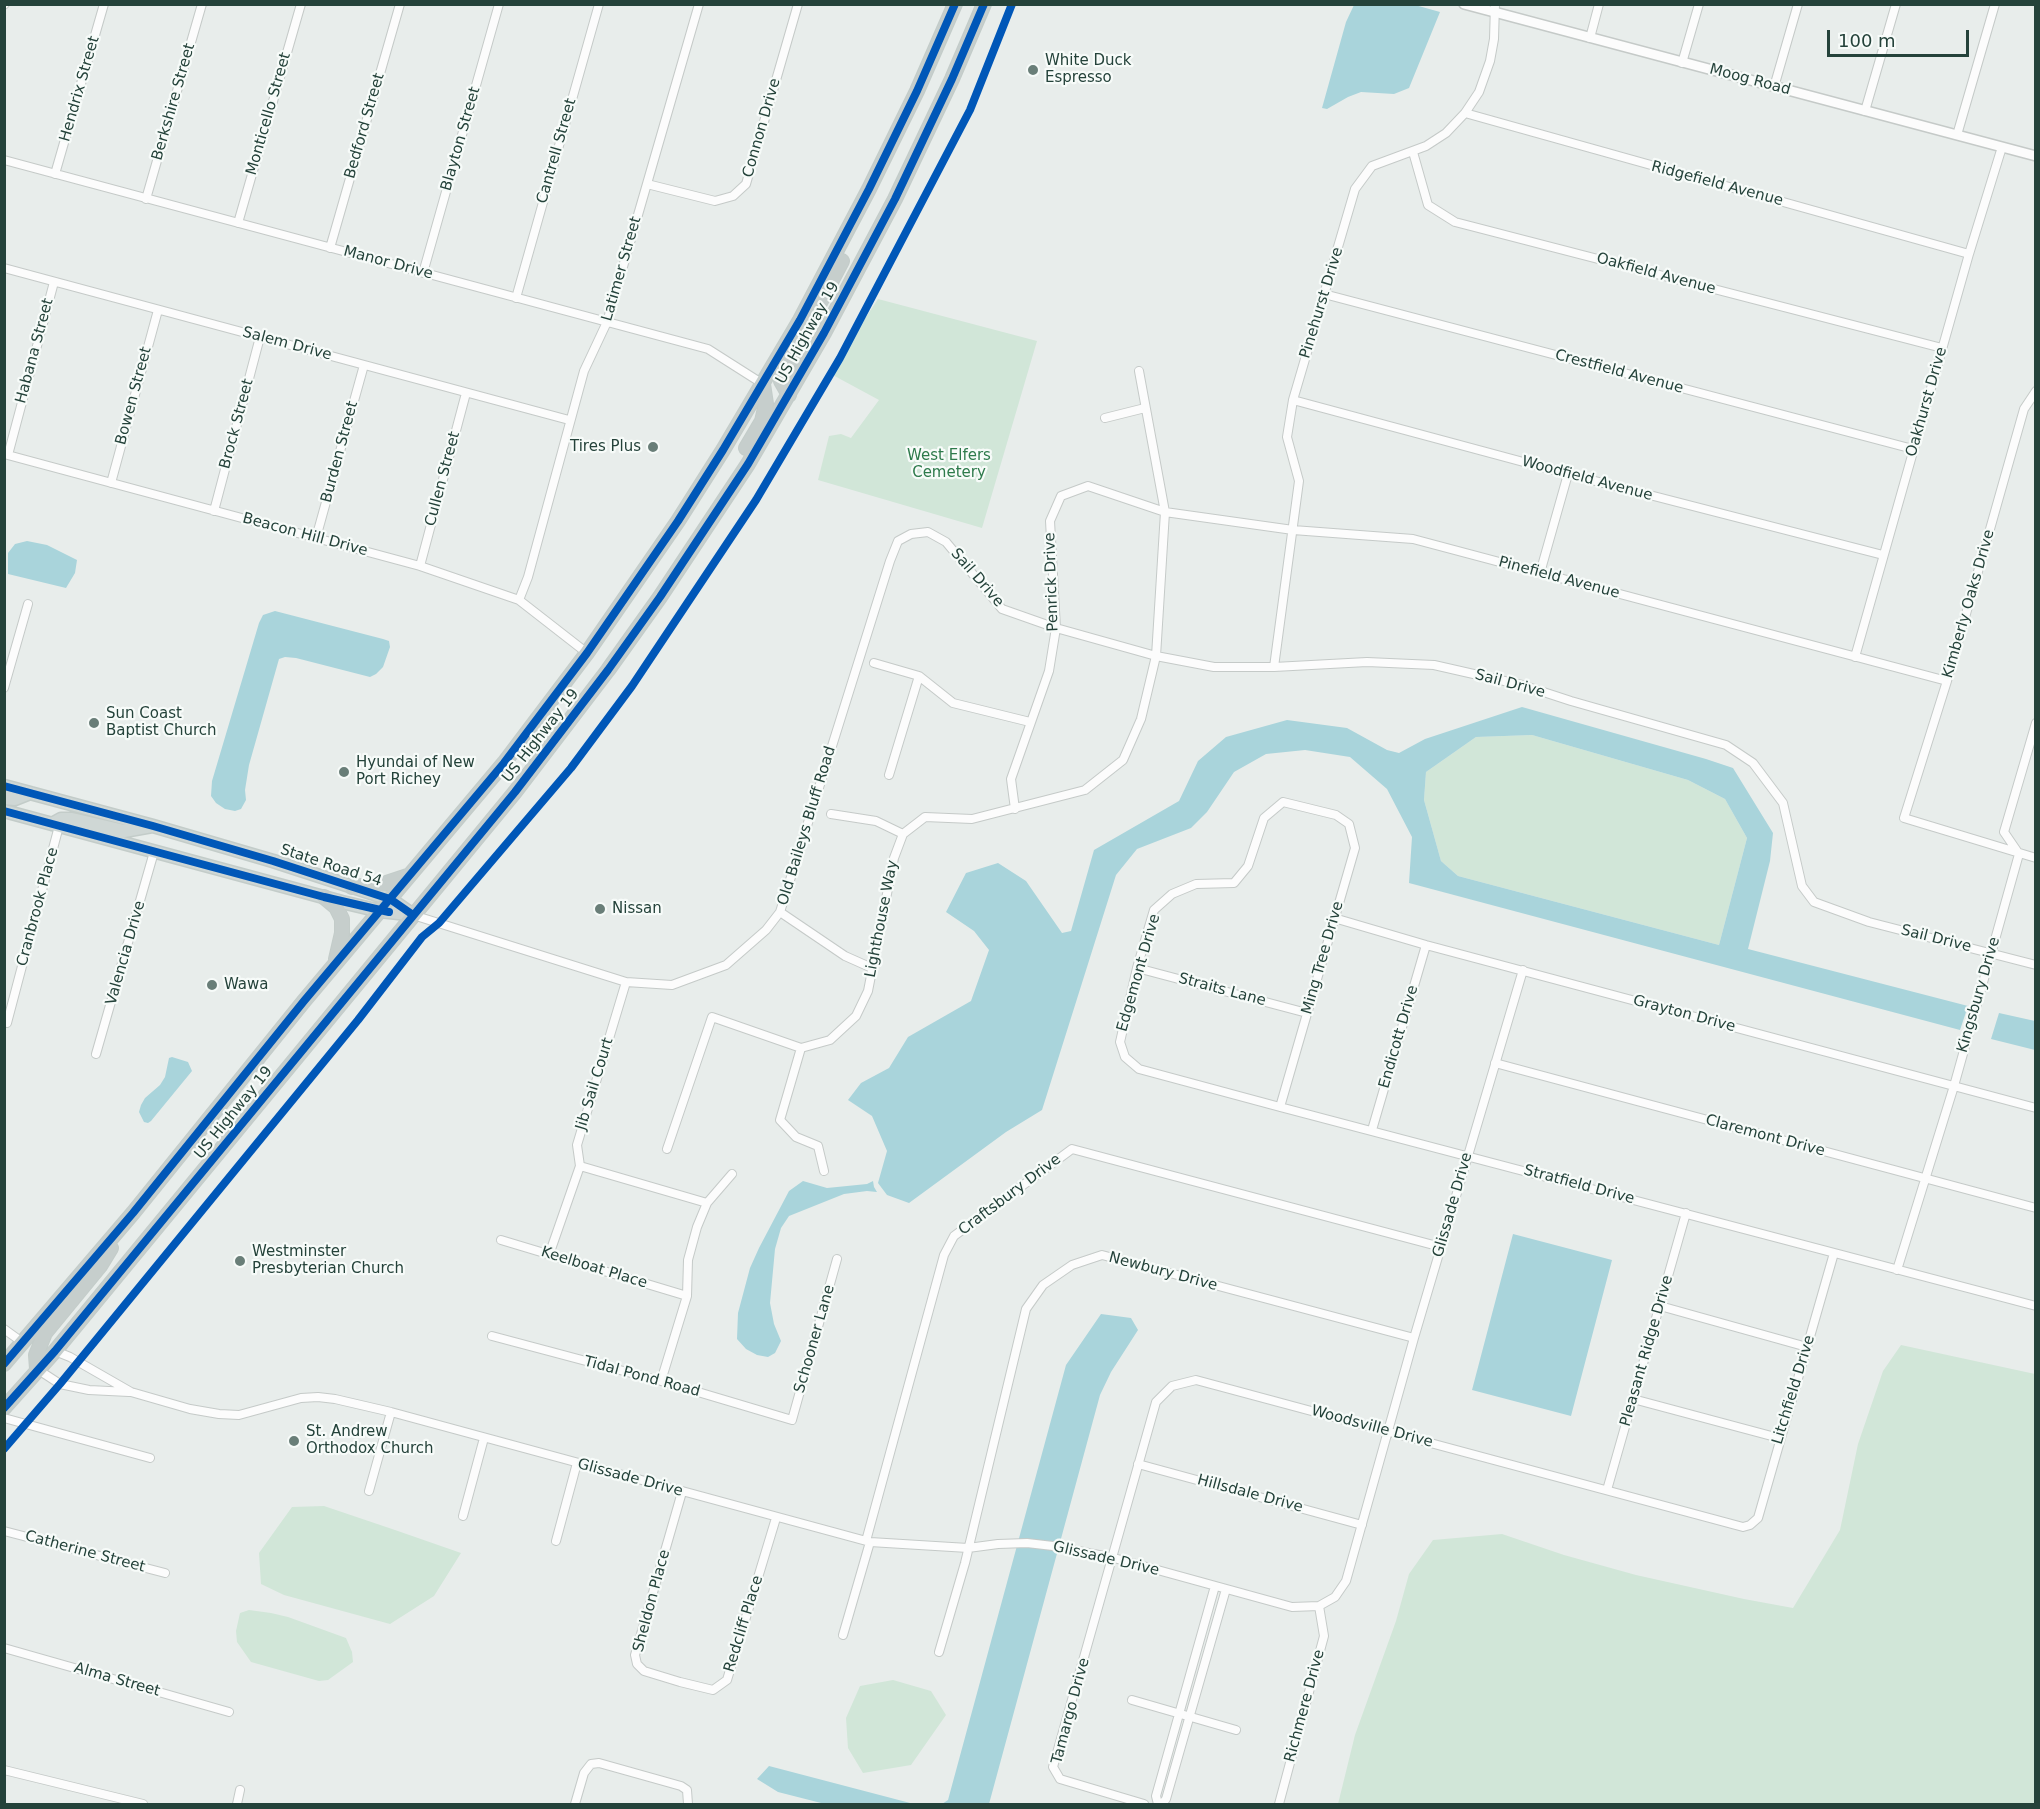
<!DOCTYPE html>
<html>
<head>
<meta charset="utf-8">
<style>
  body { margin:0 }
  #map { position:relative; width:2040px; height:1809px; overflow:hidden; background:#e8edeb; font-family:"DejaVu Sans",sans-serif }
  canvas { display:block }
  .frame { position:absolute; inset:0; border:6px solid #24423a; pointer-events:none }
  .scale { position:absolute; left:1827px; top:30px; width:142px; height:27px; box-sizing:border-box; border:3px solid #24423a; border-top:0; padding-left:8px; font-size:18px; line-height:21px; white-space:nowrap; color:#24423a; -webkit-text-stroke:4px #f7fbf9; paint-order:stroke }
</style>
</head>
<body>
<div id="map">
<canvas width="2040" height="1809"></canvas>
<div class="frame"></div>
<div class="scale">100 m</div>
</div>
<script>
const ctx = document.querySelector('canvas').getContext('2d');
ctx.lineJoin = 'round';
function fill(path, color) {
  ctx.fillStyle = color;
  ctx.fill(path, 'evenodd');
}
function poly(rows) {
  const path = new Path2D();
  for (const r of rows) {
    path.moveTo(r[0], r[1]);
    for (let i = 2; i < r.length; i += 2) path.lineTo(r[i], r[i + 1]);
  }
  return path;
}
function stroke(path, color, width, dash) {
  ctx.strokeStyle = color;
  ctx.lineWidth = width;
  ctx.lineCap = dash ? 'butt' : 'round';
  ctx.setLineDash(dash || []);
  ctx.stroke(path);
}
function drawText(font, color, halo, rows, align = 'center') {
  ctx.font = font + ' "DejaVu Sans",sans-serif';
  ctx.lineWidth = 4.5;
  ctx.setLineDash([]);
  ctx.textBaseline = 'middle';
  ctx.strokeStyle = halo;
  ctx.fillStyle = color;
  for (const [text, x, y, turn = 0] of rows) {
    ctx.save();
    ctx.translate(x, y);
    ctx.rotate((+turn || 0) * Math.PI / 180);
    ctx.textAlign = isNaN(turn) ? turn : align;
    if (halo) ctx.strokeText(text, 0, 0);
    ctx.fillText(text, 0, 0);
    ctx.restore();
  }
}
fill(poly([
  [878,299,1037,341,982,528,818,480,829,436,841,434,851,438,879,400,829,373],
  [1532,735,1688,780,1725,799,1747,838,1719,945,1458,876,1441,861,1424,800,1426,772,1476,737],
  [1901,1345,2035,1374,2035,1804,1338,1804,1355,1735,1396,1621,1409,1574,1433,1540,1502,1534,1564,1555,1636,1575,1744,1599,1793,1608,1840,1530,1858,1444,1883,1371],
  [324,1506,395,1530,461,1553,434,1596,390,1624,284,1595,261,1584,259,1553,292,1507],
  [249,1610,271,1613,288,1617,346,1638,352,1652,353,1662,328,1680,319,1681,251,1662,237,1642,236,1631,240,1613],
  [893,1680,931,1691,946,1715,911,1765,863,1773,848,1748,846,1718,860,1686]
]), '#d1e6d8');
fill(poly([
  [1354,5,1415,5,1440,12,1409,88,1394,94,1361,92,1348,97,1327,109,1322,108,1346,22],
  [27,541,47,545,77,560,75,573,66,588,8,574,8,553,15,544],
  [275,611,383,639,389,641,390,647,383,667,376,674,370,677,296,658,285,657,279,659,249,765,245,790,246,800,241,809,235,811,225,809,216,803,211,796,212,781,259,623,263,615],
  [1522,707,1706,759,1733,768,1773,833,1770,861,1748,949,1968,1006,1960,1030,1409,883,1412,837,1387,789,1350,757,1305,750,1266,754,1234,772,1207,812,1191,828,1137,849,1116,875,1042,1110,1006,1132,909,1203,887,1195,878,1183,887,1151,872,1116,848,1100,861,1083,889,1068,908,1037,971,1001,989,950,974,931,946,912,966,873,998,863,1026,881,1062,933,1071,931,1094,850,1179,801,1198,761,1226,737,1287,720,1347,728,1387,750,1399,753,1425,739],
  [1532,735,1688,780,1725,799,1747,838,1719,945,1458,876,1441,861,1424,800,1426,772,1476,737],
  [1999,1013,2035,1021,2035,1050,1991,1039],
  [172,1057,188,1062,192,1071,151,1121,148,1123,144,1122,139,1112,141,1105,145,1098,160,1085,165,1077,169,1058],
  [803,1181,827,1188,867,1184,873,1181,874,1187,877,1192,867,1191,844,1194,789,1216,781,1228,775,1249,770,1303,774,1324,781,1341,775,1353,768,1357,757,1355,746,1349,737,1339,738,1313,750,1268,759,1248,789,1191],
  [1513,1234,1612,1260,1571,1416,1472,1390],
  [1101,1314,1131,1318,1138,1330,1111,1372,1100,1395,989,1804,942,1804,948,1800,1066,1365],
  [769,1766,914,1804,825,1804,778,1792,757,1779]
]), '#a9d4db');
const minor = poly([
  [4,5,5,4],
  [1590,38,1599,4],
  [1682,63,1699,4],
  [1774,87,1798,4],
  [1865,111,1896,4],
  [1465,113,1969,254],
  [1957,135,1995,4],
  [1413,152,1428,205,1455,222,1942,348],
  [4,160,708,349,763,384],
  [55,174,104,4],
  [647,184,715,201,733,196,746,184,798,4],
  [146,199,202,4],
  [238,223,301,4],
  [330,248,400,4],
  [4,268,569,420],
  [423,273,499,4],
  [1324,294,1913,449],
  [516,298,599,4],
  [2036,391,2024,409,1947,681,1904,818,2036,858],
  [1293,400,1568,474,1883,555],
  [1105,418,1145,408],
  [4,454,420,566,519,600,587,653],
  [8,455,54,282],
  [111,483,158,310],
  [214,511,260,337],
  [316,538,364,365],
  [420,566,466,393],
  [1540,573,1568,474],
  [519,600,528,577,584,371,607,322,699,4],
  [1855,657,1969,254,2002,147],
  [874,663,919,676,953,703,1030,722],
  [1274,667,1299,481,1287,437,1293,400,1355,189,1372,166,1426,146,1446,133,1465,113,1479,92,1490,61,1494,39,1495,4],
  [4,688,28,604],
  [889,775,919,676],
  [1015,809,1011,779,1049,671,1056,628,1050,521,1061,496,1088,486,1165,512,1293,530,1413,539,1947,681],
  [831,814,876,821,903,834],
  [780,912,845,956,872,968],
  [413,915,626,982,672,985,726,965,766,930,780,912,890,561,898,541,911,534,928,532,946,542,1002,609,1056,628,1156,656,1214,667,1274,667,1367,662,1434,665,1522,685,1571,701,1726,745,1753,763,1783,803,1802,886,1814,902,1869,922,2036,965],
  [1334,918,1426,945,2036,1108],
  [1137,968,1307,1013],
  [7,1023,59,826],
  [801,1048,780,1120,796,1137,818,1146,824,1171],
  [96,1054,154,852],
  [1495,1063,2036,1208],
  [1280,1107,1355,848,1349,824,1336,815,1283,802,1264,818,1248,866,1234,883,1196,884,1172,894,1154,910,1137,968,1120,1042,1125,1057,1139,1069,1280,1107,2036,1306],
  [1372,1130,1426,945],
  [667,1149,712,1017,801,1048,830,1040,856,1016,868,991,894,858,903,834,925,817,972,819,1085,790,1123,760,1141,719,1156,656,1165,512,1139,371],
  [580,1166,707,1203],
  [501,1240,687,1296],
  [549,1255,580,1166,577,1145,626,982],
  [1897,1270,1954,1086,2019,854,2004,832,2036,723],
  [1660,1306,1807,1347],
  [4,1329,22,1342],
  [492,1336,661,1381,792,1420,837,1259],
  [55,1351,70,1357,131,1392,190,1409,219,1414,239,1415,301,1398,318,1397,335,1399,391,1412,870,1542,968,1548,998,1544,1027,1543,1053,1546,1114,1558,1292,1607,1319,1606,1335,1597,1346,1581,1414,1338,1523,970],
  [37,1369,60,1384,89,1390,129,1392],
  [661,1381,687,1296,688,1260,697,1227,707,1203,732,1174],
  [1633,1399,1779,1438],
  [4,1418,150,1458],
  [1138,1464,1362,1525],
  [1607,1490,1686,1213],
  [369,1491,391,1412],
  [682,1492,635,1655,637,1664,644,1671,680,1682,713,1690,727,1680,776,1518],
  [463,1516,484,1438],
  [4,1531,165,1573],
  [556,1541,577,1463],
  [866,1541,944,1255,954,1236,1072,1149,1441,1247],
  [843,1635,870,1542],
  [4,1648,229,1712],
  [939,1652,965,1563,1026,1309,1043,1285,1072,1265,1102,1255,1414,1338],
  [1132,1700,1236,1730],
  [4,1770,143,1804],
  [237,1804,240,1790],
  [575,1804,584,1773,591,1764,599,1763,681,1786,687,1790,688,1804],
  [1144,1804,1060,1779,1053,1767,1156,1402,1172,1386,1196,1380,1743,1527,1750,1525,1758,1518,1834,1253],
  [1158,1804,1156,1796,1215,1586],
  [1162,1804,1166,1799,1226,1589],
  [1279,1804,1324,1636,1319,1606]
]);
const tertiary = poly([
  [1464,4,2036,156]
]);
const primary = poly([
  [4,786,153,826,273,861,390,899,413,915],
  [4,798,15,799,30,793],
  [4,811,342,902,380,911,408,914],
  [52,824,61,819,72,819,124,831,152,826]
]);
const trunk = poly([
  [789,395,781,381,785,369,842,261],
  [746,448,762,421,766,404,763,384],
  [352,887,383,884,407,876],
  [324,897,336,907,342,919,342,933,336,959],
  [4,1364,133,1213,304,1001,504,763,587,653,678,521,723,450,800,320,869,189,917,91,955,4],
  [37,1369,36,1355,45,1333,100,1266,111,1248],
  [4,1408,55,1351,515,792,608,670,660,597,748,464,824,333,895,199,952,79,984,4]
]);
stroke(minor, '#c5cac8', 10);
stroke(tertiary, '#c5cac8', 12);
stroke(primary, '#c3ccc9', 15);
stroke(trunk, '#c3ccc9', 16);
stroke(minor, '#fcfcfc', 8);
stroke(tertiary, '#fcfcfc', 9);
stroke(primary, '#cfd7d5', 12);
stroke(trunk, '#c6cecc', 14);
stroke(poly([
  [4,786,153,826,273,861,390,899,413,915],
  [4,811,324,897,389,912],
  [4,1364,133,1213,304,1001,504,763,587,653,678,521,723,450,800,320,869,189,917,91,955,4],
  [4,1408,55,1351,515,792,608,670,660,597,748,464,824,333,895,199,952,79,984,4],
  [4,1449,60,1384,358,1020,422,937,439,923,571,768,632,686,756,500,840,358,970,110,1012,4]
]), '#0057b8', 8);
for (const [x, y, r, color] of [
  [1033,70,6,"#697e78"],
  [653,447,6,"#697e78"],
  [94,723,6,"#697e78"],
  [344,772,6,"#697e78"],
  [600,909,6,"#697e78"],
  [212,985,6,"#697e78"],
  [240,1261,6,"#697e78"],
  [294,1441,6,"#697e78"]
]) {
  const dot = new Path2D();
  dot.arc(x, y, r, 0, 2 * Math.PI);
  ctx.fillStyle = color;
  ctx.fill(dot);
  stroke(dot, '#f7fbf9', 2);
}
drawText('15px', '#24423a', '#f7fbf9', [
  ["White Duck",1045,61],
  ["Espresso",1045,78],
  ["Tires Plus",641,447,"right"],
  ["Sun Coast",106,714],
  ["Baptist Church",106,731],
  ["Hyundai of New",356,763],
  ["Port Richey",356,780],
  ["Nissan",612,909],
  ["Wawa",224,985],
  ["Westminster",252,1252],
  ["Presbyterian Church",252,1269],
  ["St. Andrew",306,1432],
  ["Orthodox Church",306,1449]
], 'left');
drawText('15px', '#24423a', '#f7fbf9', [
  ["Moog Road",1750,80,15],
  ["Hendrix Street",80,89,-74],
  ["Berkshire Street",174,102,-74],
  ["Monticello Street",269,114,-74],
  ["Bedford Street",365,126,-74],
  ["Connon Drive",762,128,-74],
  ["Blayton Street",461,139,-74],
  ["Cantrell Street",557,151,-74],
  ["Ridgefield Avenue",1717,184,15],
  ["Manor Drive",388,263,15],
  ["Latimer Street",622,269,-74],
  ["Oakfield Avenue",1656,274,15],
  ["Pinehurst Drive",1322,303,-73],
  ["US Highway 19",808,333,-61],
  ["Salem Drive",287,344,15],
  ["Habana Street",35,351,-75],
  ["Crestfield Avenue",1619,372,15],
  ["Bowen Street",134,396,-75],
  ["Oakhurst Drive",1927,402,-74],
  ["Brock Street",237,424,-75],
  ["Burden Street",340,452,-75],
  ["Cullen Street",443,479,-75],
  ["Woodfield Avenue",1587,479,15],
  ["Beacon Hill Drive",305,535,15],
  ["Sail Drive",977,578,49],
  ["Pinefield Avenue",1559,578,15],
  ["Penrick Drive",1052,582,-92],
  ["Kimberly Oaks Drive",1969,604,-74],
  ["Sail Drive",1510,684,15],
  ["US Highway 19",541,736,-52],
  ["Old Baileys Bluff Road",807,826,-73],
  ["State Road 54",331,866,18],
  ["Cranbrook Place",38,907,-75],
  ["Lighthouse Way",882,919,-79],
  ["Sail Drive",1936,939,14],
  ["Valencia Drive",126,953,-74],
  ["Ming Tree Drive",1323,958,-74],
  ["Edgemont Drive",1139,973,-74],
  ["Straits Lane",1222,990,15],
  ["Kingsbury Drive",1979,995,-74],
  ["Grayton Drive",1684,1014,15],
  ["Endicott Drive",1399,1037,-74],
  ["Jib Sail Court",595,1084,-73],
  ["US Highway 19",234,1113,-51],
  ["Claremont Drive",1765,1136,15],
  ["Stratfield Drive",1579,1185,15],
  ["Craftsbury Drive",1010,1195,-37],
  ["Glissade Drive",1453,1205,-74],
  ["Keelboat Place",594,1268,17],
  ["Newbury Drive",1163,1272,15],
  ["Schooner Lane",815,1339,-74],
  ["Pleasant Ridge Drive",1647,1351,-74],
  ["Tidal Pond Road",642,1377,15],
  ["Litchfield Drive",1794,1390,-73],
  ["Woodsville Drive",1372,1427,15],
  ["Glissade Drive",630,1478,15],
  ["Hillsdale Drive",1250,1494,15],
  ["Catherine Street",85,1552,15],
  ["Glissade Drive",1106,1559,13],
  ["Sheldon Place",652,1601,-75],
  ["Redcliff Place",744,1624,-73],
  ["Alma Street",117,1680,16],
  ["Richmere Drive",1305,1706,-75],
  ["Tamargo Drive",1071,1711,-75]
]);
drawText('15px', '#2d7a4b', '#f7fbf9', [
  ["West Elfers",949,456],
  ["Cemetery",949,473]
]);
</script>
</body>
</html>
